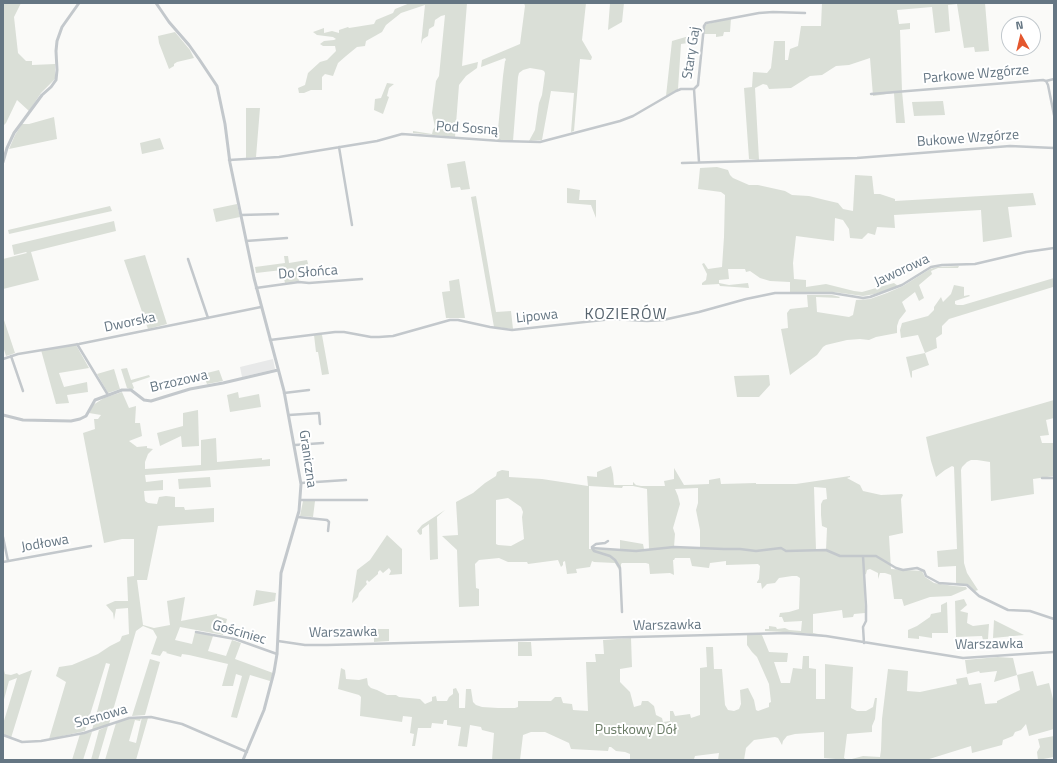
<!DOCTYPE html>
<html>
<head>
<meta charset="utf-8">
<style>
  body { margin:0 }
  #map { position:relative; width:1057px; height:763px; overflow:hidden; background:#fafaf8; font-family:"Titillium Web",sans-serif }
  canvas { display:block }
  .frame { position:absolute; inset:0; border:4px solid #657683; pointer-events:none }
  .north { position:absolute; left:1001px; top:16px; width:40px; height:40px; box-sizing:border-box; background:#fff; border:1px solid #c1c8cd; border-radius:50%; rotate:352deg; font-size:11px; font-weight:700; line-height:16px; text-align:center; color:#657683 }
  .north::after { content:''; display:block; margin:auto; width:14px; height:18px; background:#e4572e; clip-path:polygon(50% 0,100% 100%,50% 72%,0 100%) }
</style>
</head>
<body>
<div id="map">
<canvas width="1057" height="763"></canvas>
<div class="frame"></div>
<div class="north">N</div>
</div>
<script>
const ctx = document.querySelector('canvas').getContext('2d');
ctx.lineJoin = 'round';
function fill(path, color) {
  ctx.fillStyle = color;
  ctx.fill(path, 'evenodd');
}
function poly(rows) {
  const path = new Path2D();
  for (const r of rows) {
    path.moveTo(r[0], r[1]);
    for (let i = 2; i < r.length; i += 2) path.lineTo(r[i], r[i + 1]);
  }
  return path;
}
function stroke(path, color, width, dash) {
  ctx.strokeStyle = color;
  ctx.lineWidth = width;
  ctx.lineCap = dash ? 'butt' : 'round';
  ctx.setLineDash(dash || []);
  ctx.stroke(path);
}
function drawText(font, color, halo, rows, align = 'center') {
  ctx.font = font + ' "Titillium Web",sans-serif';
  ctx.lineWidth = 4;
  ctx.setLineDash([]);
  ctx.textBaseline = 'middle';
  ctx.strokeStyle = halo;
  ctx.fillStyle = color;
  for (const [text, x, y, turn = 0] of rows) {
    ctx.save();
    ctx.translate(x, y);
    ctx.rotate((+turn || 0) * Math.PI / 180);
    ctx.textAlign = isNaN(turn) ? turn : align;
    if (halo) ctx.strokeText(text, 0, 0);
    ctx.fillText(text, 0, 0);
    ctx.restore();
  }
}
fill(poly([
  [273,359,275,369,242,377,240,367]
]), '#e8e9e9');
fill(poly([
  [3,3,21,3,14,17,18,53,26,61,32,61,32,65,55,64,55,79,41,93,29,111,17,100,6,123,3,126],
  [410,3,467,3,462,66,478,62,477,68,466,76,459,85,455,137,413,133,413,131,432,134,433,130,435,127,432,113,436,81,439,76,445,15,441,16,435,20,434,26,429,29,428,36,423,39,421,44,425,5,401,13,386,25,382,32,366,41,365,46,357,47,346,56,338,63,333,76,325,74,322,77,322,90,311,90,304,93,299,93,298,88,305,85,308,73,320,62,327,60,336,51,335,46,323,46,320,44,324,41,334,40,336,39,333,37,317,35,313,32,324,28,324,33,332,31,339,33,339,30,348,27,349,28,374,24,376,20,393,13,395,9],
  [524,3,586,3,582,40,592,57,591,60,580,59,574,131,571,132,574,93,551,91,542,140,529,141,535,130,539,103,542,95,545,73,544,71,542,70,530,68,523,70,519,73,518,77,513,141,497,140,503,76,505,61,506,60,505,58,481,67,482,60,520,44,525,6],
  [610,3,624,3,622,22,608,30],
  [822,3,985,3,989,51,975,52,974,47,964,48,957,4,948,5,950,31,935,33,932,7,897,10,899,24,910,23,910,29,900,30,902,91,905,123,896,123,894,93,873,96,870,58,849,65,836,66,822,75,810,76,791,88,769,89,767,85,763,84,755,88,759,160,749,159,744,88,752,87,753,72,767,73,771,68,774,41,785,41,785,60,788,60,790,49,798,46,801,26,821,26],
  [731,18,730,32,724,32,723,36,716,37,716,34,704,34,705,26,707,24],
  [175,32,190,50,194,58,177,62,174,64,174,66,169,69,159,43,158,36],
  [689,36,688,43,681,44,678,89,666,96,672,41],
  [387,83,394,84,389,88,387,96,389,97,383,114,374,110,375,99,381,98],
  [943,101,945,115,914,116,912,102],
  [246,108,260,108,256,157,246,158],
  [54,117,57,139,9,149,15,135,22,124,29,124],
  [160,138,164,149,142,154,140,143],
  [465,161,470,189,461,190,460,187,451,188,447,164],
  [717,167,728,170,730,175,733,178,749,185,758,185,785,191,792,195,809,196,825,200,838,203,843,209,853,211,855,175,872,176,874,194,880,194,895,199,895,201,1033,193,1036,205,1008,207,1012,237,983,242,981,210,894,215,895,228,877,227,875,235,868,233,862,239,850,238,849,229,843,220,835,218,834,241,796,236,793,263,794,279,806,280,806,287,826,284,854,291,862,292,894,283,898,286,875,294,863,296,834,292,790,292,790,282,770,281,760,278,750,271,746,272,745,269,728,269,729,279,719,280,719,283,729,285,748,283,749,288,720,286,719,284,702,285,702,283,706,280,707,274,702,264,704,263,708,269,722,267,724,237,725,195,721,192,698,189,700,168],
  [567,188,580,190,579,200,596,200,596,218,591,205,567,203],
  [476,196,496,312,511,311,513,329,494,327,471,197],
  [237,204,240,217,216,222,213,209],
  [110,206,112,211,9,234,8,230],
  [114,221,116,231,31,252,39,280,3,289,3,259,27,253,26,252,14,255,12,245],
  [145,255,167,324,148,329,124,260],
  [284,256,288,256,289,263,307,260,309,267,296,269,299,281,285,283,282,270,256,273,255,267,285,263],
  [959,266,958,268,938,268,931,271,932,274,919,285,924,298,919,301,915,292,902,302,906,311,899,320,897,326,897,333,876,337,869,340,860,339,847,340,826,345,823,347,817,355,790,375,781,329,788,328,787,313,790,309,808,307,807,295,832,295,840,297,839,298,816,297,817,312,849,317,853,315,856,300,870,299,887,293,903,286,930,269,937,267],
  [1054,278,1054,289,1053,287,949,319,942,326,942,334,936,338,937,348,925,353,929,365,912,371,912,377,911,378,906,357,925,353,918,335,901,338,900,330,902,323,928,316,934,310,934,307,941,297,943,302,951,294,954,285,964,287,964,296,969,295,970,296,955,301,955,304,957,305,963,305],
  [459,279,465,318,446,318,442,292,450,291,449,281],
  [3,317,15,353,6,356,3,346],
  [314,335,322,335,329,374,322,375,318,352,316,352],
  [76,345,89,368,59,373,64,387,87,382,88,392,67,395,69,403,56,404,41,350],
  [127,368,131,380,149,375,150,377,132,383,134,388,132,390,127,388,121,369],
  [114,369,120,389,108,393,97,374],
  [219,370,223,381,207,384,203,374],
  [769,375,770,385,759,397,737,397,734,376],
  [122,392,129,408,136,406,135,423,140,423,142,436,129,441,137,447,147,446,147,448,153,449,148,454,145,462,145,469,201,465,201,440,216,438,217,462,262,458,262,460,270,459,270,466,145,475,146,482,163,480,163,490,144,491,145,501,148,503,157,504,159,497,166,496,175,497,175,507,184,507,185,510,214,508,214,522,158,526,147,580,137,580,143,625,154,628,170,625,167,601,185,597,181,621,217,614,217,616,227,619,223,635,180,627,175,640,192,644,195,632,213,636,208,651,226,656,232,640,241,643,235,659,273,673,270,681,250,675,237,718,231,717,242,676,236,674,233,686,222,686,228,664,189,655,182,654,181,657,166,653,167,652,163,651,160,656,151,654,157,637,153,630,143,626,136,631,109,724,92,730,110,664,106,663,85,731,49,739,66,682,56,676,59,667,72,665,98,654,110,646,120,641,122,636,129,634,128,608,116,609,114,620,113,613,106,605,115,601,128,601,127,577,134,576,134,539,122,539,104,543,83,433,95,429,94,419,98,419,101,415,89,413,93,405,104,398],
  [238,392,239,398,259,394,261,407,230,412,227,395],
  [1054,400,1054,418,1046,420,1049,435,1040,436,1042,443,1054,443,1054,476,1033,479,1034,494,991,501,990,462,977,460,971,460,967,462,962,467,961,470,964,563,967,573,978,590,975,591,969,586,956,585,956,566,938,567,937,551,957,549,954,467,952,466,945,470,936,477,931,461,926,437],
  [198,410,199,446,182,447,181,436,160,446,157,433,183,426,183,413],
  [611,466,613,474,614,485,633,485,633,482,636,485,641,486,665,486,664,481,674,479,674,468,684,485,709,484,709,480,720,478,721,484,756,483,756,484,796,484,850,476,850,477,847,478,860,485,863,491,881,495,902,494,903,495,901,499,903,533,889,536,891,569,922,571,925,577,934,583,954,586,966,587,967,589,951,596,930,597,904,606,902,599,894,599,891,575,885,573,880,573,878,579,878,573,870,569,867,570,866,574,864,575,865,613,854,614,853,617,843,618,842,610,813,614,813,633,829,636,801,633,765,631,765,629,769,629,769,626,776,627,777,629,785,628,789,630,801,631,802,621,784,622,782,617,779,617,780,613,789,612,799,609,800,578,797,576,792,576,779,578,775,583,767,584,762,589,761,583,757,583,757,582,759,579,760,566,758,564,726,565,726,561,710,563,709,568,692,566,690,558,675,558,674,560,673,560,674,575,670,573,650,574,649,564,646,563,622,563,621,564,621,582,619,570,615,563,594,562,592,561,590,567,576,569,577,573,567,574,565,561,563,562,563,565,561,567,558,560,528,564,527,562,508,562,499,558,479,560,475,564,476,588,479,589,479,606,459,607,457,550,442,536,458,535,456,502,473,493,485,483,496,476,497,472,502,470,509,471,509,477,542,479,588,486,587,476,597,477,597,472],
  [589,486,622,488,623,486,633,486,647,489,649,549,644,549,643,544,620,540,620,550,589,549],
  [814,487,826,488,827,499,823,500,821,504,821,515,822,526,827,528,826,550,816,550],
  [698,488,698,503,696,510,700,530,700,547,674,547,675,534,673,528,680,504,678,496,675,489],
  [508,498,521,507,523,512,522,517,524,539,511,546,498,545,496,544,496,500],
  [210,477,211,487,179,489,178,479],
  [303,501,315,501,313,517,300,516],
  [445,510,437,517,438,559,430,560,429,524,422,529,422,534,420,535,417,531,422,525],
  [387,535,402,549,402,574,389,575,391,571,389,568,383,573,380,570,378,572,378,574,369,582,367,580,366,582,367,584,359,593,358,597,352,603,357,570,370,560],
  [256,590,276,593,275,601,253,606],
  [964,599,967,605,960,611,968,613,967,623,973,626,989,624,988,639,983,640,982,636,956,637,955,601],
  [947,602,948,633,932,633,932,638,919,636,919,639,908,638,908,630,917,626,930,617,931,614,941,612,941,605],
  [994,620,1024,635,993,638],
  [374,629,389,629,389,641,374,642],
  [747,635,762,635,769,652,788,653,787,662,774,662,781,683,790,683,793,668,802,669,803,656,809,656,809,668,816,669,816,699,825,699,825,664,853,667,851,708,857,711,866,711,873,707,875,698,877,698,875,719,872,726,872,732,847,734,844,758,847,760,824,758,824,732,795,734,787,736,783,741,782,745,778,738,775,737,754,740,746,748,744,760,718,760,719,753,695,756,694,759,630,760,630,754,625,752,616,751,611,747,609,747,608,751,571,749,569,743,545,732,531,732,523,735,520,760,492,760,494,733,482,730,481,727,470,725,467,747,458,746,461,727,447,725,447,720,444,720,443,724,432,723,431,728,418,728,415,746,412,746,414,734,410,733,412,717,403,716,402,722,360,716,361,697,359,695,338,689,341,668,345,670,346,679,359,680,367,678,368,685,371,688,377,690,387,695,396,695,399,697,420,699,425,704,432,701,432,697,436,696,437,701,447,701,449,697,453,694,453,689,456,688,459,694,459,708,465,708,466,689,471,689,473,702,476,705,482,707,498,708,515,708,518,707,518,701,551,701,555,697,561,697,563,703,572,704,573,710,588,711,586,662,596,662,595,654,604,654,603,640,631,638,632,667,620,669,620,682,630,692,634,707,641,705,642,701,648,701,654,706,656,715,662,718,663,722,670,721,670,711,673,711,675,716,690,714,691,718,700,715,700,668,707,667,706,647,713,647,714,669,722,669,725,705,728,710,734,711,739,709,741,704,740,690,748,688,754,700,756,710,758,711,769,707,769,703,771,702,769,684,757,657,752,652,747,645],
  [518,642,531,642,532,656,518,656],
  [998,657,1013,658,1017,675,1033,671,1037,686,1049,683,1054,703,1054,729,1029,736,1026,724,1021,730,1015,732,1013,736,1003,740,1002,745,972,753,971,746,926,760,848,760,863,756,880,757,881,750,882,719,888,669,908,671,907,691,920,692,957,684,956,679,967,677,969,685,981,683,985,704,997,703,997,701,1020,690,1017,675,994,682,997,671,980,673,979,671,967,674,965,660],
  [150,659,160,662,145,715,132,716],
  [3,666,5,674,11,675,17,673,19,675,32,670,11,738,3,734,3,724,17,678,9,681,3,703],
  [142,717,148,718,136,760,105,760,116,723,127,719,141,718,140,721,135,720,129,741,136,743],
  [108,726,98,760,91,760,99,730],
  [92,732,83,760,72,760,80,734],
  [1054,736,1054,757,1038,760,1037,752,1040,747,1038,739]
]), '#dadfd7');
stroke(poly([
  [1046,81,1054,79],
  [694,89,698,85,704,26,706,23,759,13,773,12,805,13],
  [694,89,699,162],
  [871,94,1043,80,1046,81,1048,85,1054,115],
  [339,147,352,225],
  [229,160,279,157,377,141,402,134,501,141,540,142,620,121,633,116,676,91,681,89,694,89],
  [682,163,857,158,1010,146,1054,148],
  [241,215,278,214],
  [246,241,287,238],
  [188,259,208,318],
  [256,288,299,282,309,283,362,279],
  [270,340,335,332,344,332,371,337,379,337,393,336,450,320,458,320,490,327,512,330,612,319,647,321,663,320,699,312,746,299,775,293,832,293,863,298,870,297,902,285,931,267,942,265,975,264,1026,252,1054,248],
  [77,344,108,395],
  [11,356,23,391],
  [3,359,18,354,79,344,261,307],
  [284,393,309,390],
  [289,415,319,413,320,424],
  [295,445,323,443],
  [1042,478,1054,478],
  [301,483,346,480],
  [301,500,367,500],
  [298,517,327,520,329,522,328,531],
  [3,537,8,561],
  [592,547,596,544,605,543,608,541],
  [863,556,866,606,866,621,863,627,864,643],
  [3,562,91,546],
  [622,612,620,568,615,560,610,556,594,551,592,548,636,551,674,547,724,549,740,549,756,551,781,548,786,551,826,550,840,556,876,556,896,568,903,570,917,568,924,571,926,576,939,583,967,585,979,596,1008,610,1030,611,1054,619],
  [196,632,235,639,277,654],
  [278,641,305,645,327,645,787,633,826,636,963,658,1054,652],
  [3,735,22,742,41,741,84,733,129,718,151,717,182,724,247,752]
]), '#c3c8cc', 2.5);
stroke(poly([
  [156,3,169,22,189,45,199,59,217,86,225,124,230,163,254,278,284,391,301,484,299,511,281,573,277,654,274,672,264,710,243,760],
  [3,162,7,148,14,133,42,95,51,87,56,80,57,70,56,51,57,41,62,27,79,3],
  [3,415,23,420,71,421,80,419,86,416,95,400,122,390,131,390,144,400,151,401,190,389,223,383,278,370]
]), '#c3c8cc', 3);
drawText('14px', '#657683', '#fff', [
  ["Stary Gaj",692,53,-81],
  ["Parkowe Wzgórze",976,75,-5],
  ["Pod Sosną",467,129,4],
  ["Bukowe Wzgórze",968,139,-4],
  ["Jaworowa",902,271,-25],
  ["Do Słońca",308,273,-4],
  ["Lipowa",537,317,-6],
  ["Dworska",130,323,-12],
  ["Brzozowa",179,382,-13],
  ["Graniczna",307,459,82],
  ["Jodłowa",45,544,-10],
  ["Warszawka",667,626,-1],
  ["Gościniec",239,633,16],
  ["Warszawka",343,633,-1],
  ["Warszawka",989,645,-1],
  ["Sosnowa",101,717,-16]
]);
drawText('14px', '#687a64', '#fff', [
  ["Pustkowy Dół",636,731]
]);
ctx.letterSpacing = '1px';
drawText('16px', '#57646e', '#fff', [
  ["KOZIERÓW",626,315]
]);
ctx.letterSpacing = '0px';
</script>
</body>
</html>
